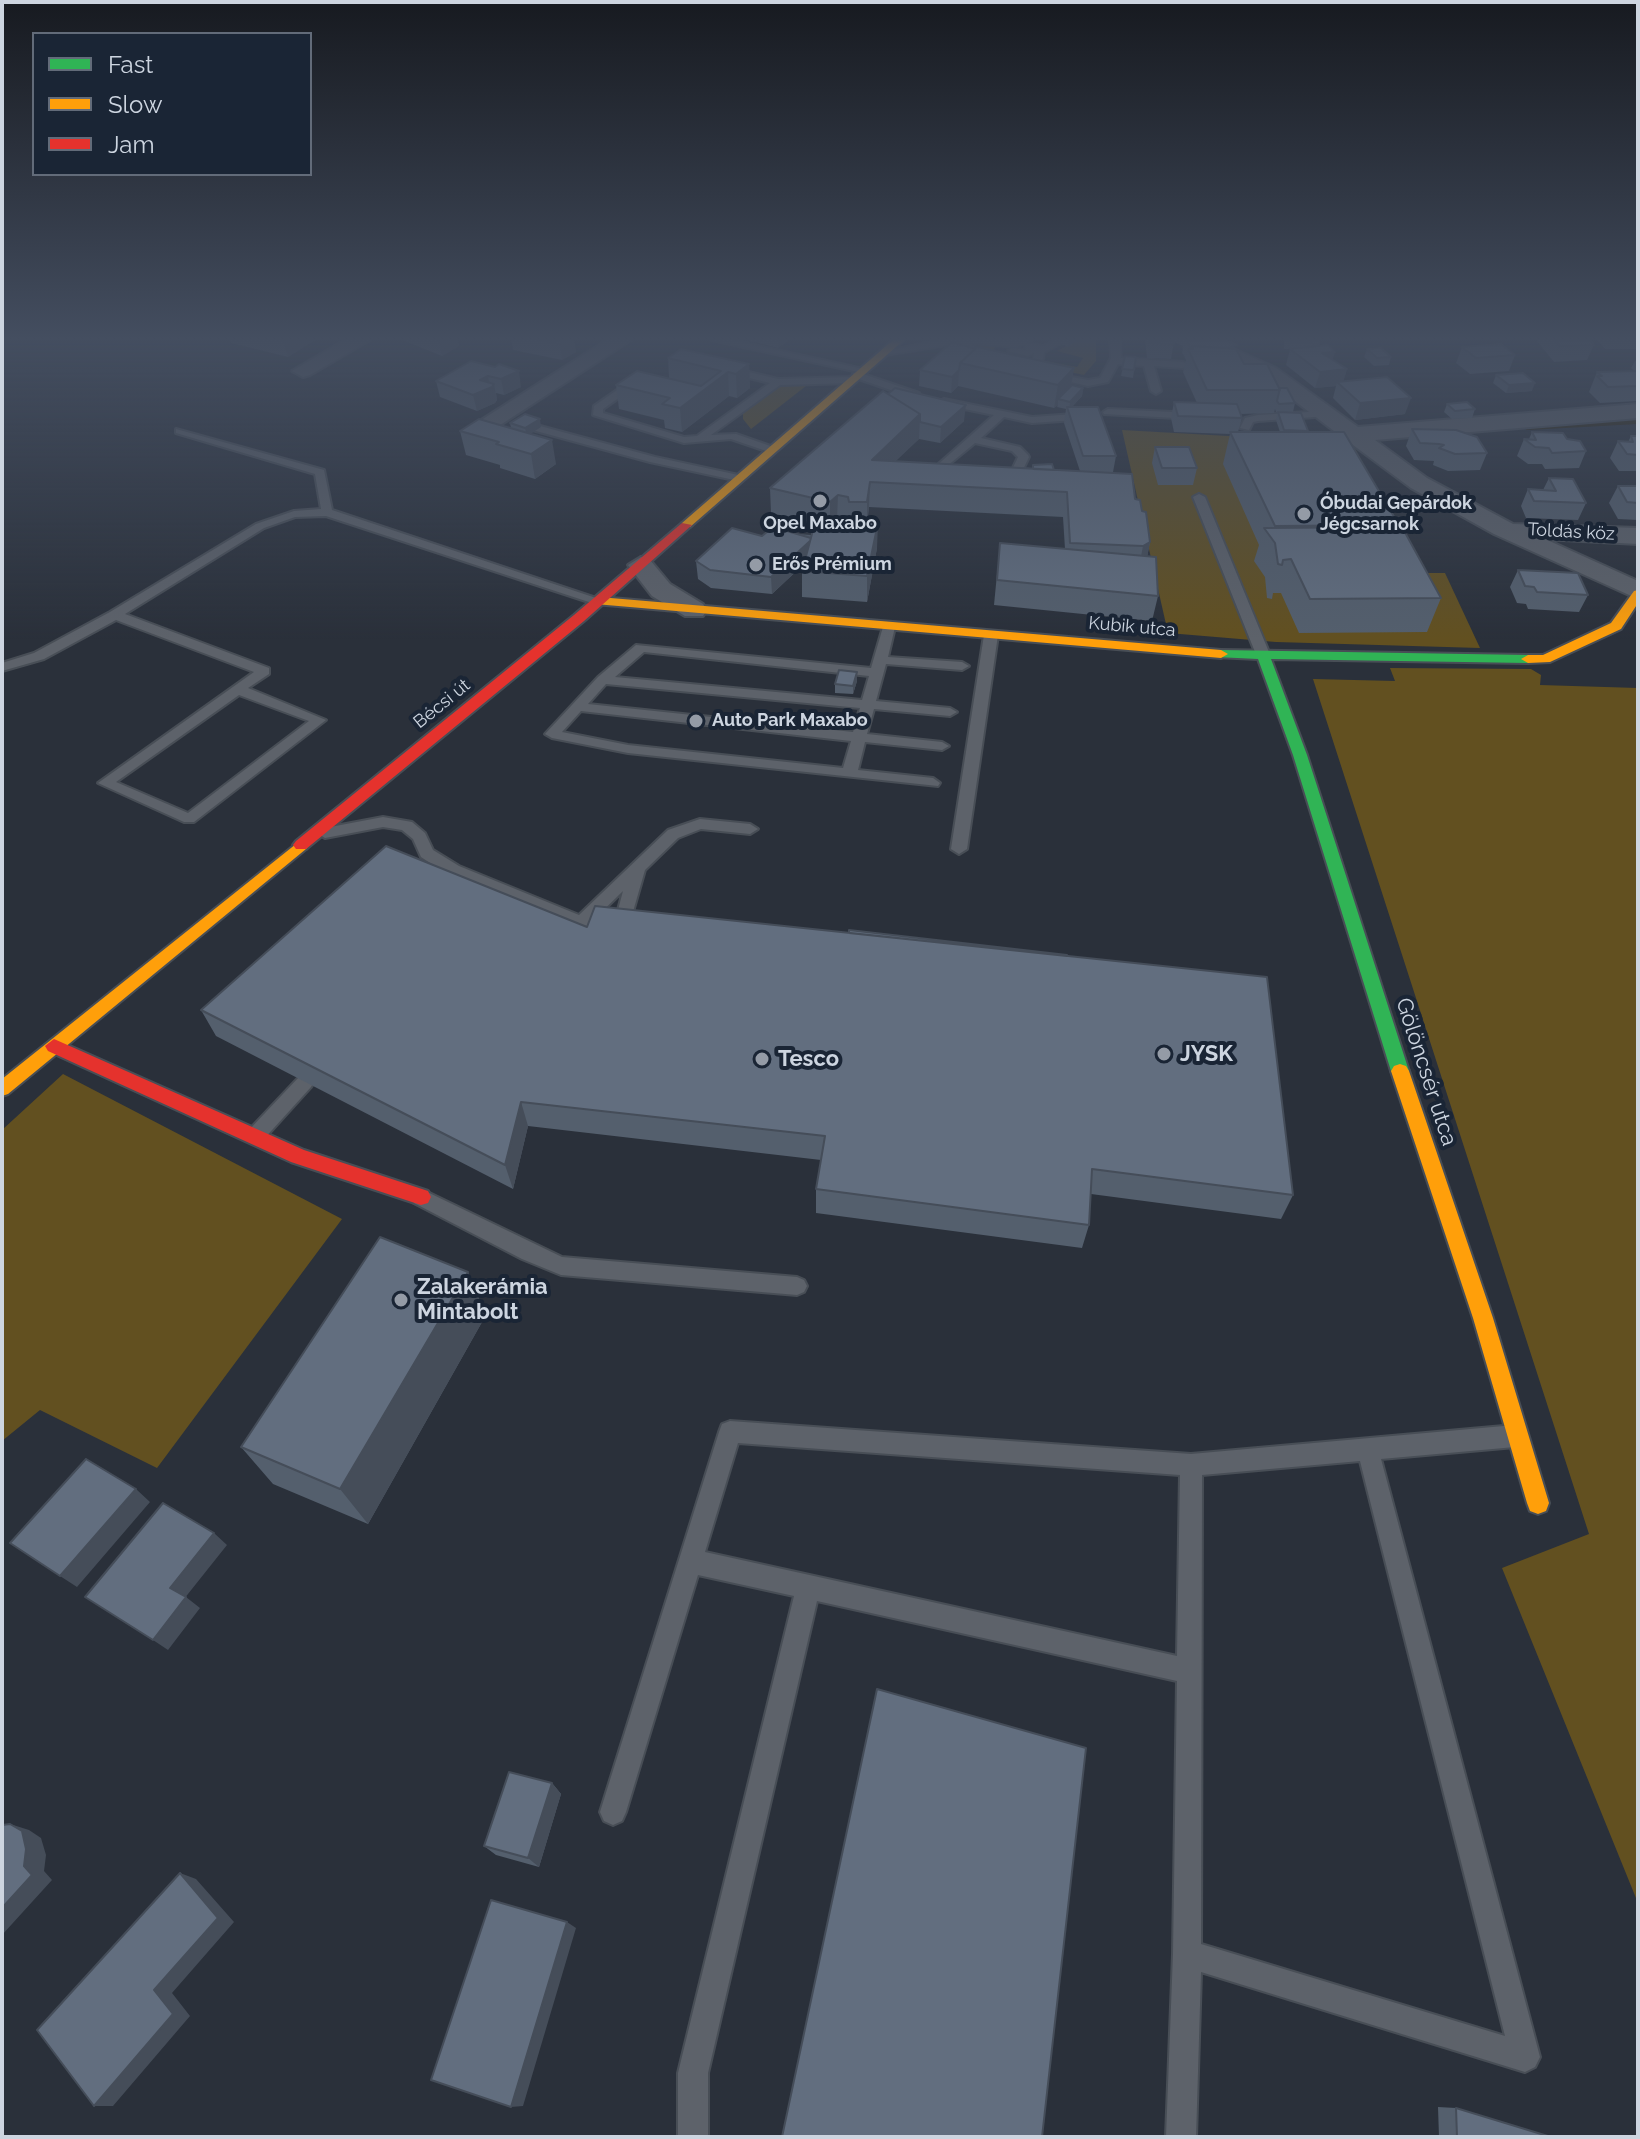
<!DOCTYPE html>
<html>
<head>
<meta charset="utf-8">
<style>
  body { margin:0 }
  #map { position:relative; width:1640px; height:2139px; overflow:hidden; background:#2a303a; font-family:Raleway,sans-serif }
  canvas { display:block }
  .frame { position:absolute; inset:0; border:4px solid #cdd5e0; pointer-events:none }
  .legend { position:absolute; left:32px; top:32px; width:280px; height:144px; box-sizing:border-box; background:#1a2535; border:2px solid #626b79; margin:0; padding:10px 14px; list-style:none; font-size:24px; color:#cdd5e0 }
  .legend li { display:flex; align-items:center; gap:16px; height:40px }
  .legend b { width:40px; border:2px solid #626b79 }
</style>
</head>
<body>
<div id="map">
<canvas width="1640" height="2139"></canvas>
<div class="frame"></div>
<ul class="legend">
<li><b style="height:10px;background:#30b455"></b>Fast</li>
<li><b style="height:10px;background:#ff9f0a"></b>Slow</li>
<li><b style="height:10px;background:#e5322d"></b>Jam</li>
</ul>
</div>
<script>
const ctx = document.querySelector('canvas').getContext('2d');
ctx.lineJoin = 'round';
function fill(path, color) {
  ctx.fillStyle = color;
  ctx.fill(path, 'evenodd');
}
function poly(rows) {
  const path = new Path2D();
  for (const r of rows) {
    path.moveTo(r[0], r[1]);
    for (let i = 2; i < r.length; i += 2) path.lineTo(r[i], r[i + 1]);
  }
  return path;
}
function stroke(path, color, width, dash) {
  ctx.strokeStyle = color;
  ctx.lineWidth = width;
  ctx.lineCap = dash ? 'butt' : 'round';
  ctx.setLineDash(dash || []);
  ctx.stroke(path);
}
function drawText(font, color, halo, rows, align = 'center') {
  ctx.font = font + ' Raleway,sans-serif';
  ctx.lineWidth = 8;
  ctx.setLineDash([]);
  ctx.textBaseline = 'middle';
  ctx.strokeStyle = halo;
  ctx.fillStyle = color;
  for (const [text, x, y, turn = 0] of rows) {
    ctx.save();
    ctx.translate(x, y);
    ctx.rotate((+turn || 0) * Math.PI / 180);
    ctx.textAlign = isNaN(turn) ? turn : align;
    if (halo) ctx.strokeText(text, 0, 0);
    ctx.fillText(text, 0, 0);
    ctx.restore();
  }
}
fill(poly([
  [1076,340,1096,340,1096,361,1084,375,983,354,974,346,993,344,996,346,993,351,1077,367,1083,358,1057,351],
  [779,386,806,386,751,429,743,419,743,410],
  [1122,430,1352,443,1423,573,1445,573,1480,648,1276,642,1168,633],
  [1390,668,1531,669,1541,675,1540,685,1638,688,1638,1903,1502,1568,1589,1534,1313,679,1395,681],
  [63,1074,342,1219,157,1468,40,1410,2,1441,2,1130]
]), '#625020');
stroke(poly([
  [1528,427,1638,421]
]), '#282008', 6);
const lane = poly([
  [711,340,731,340,868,370,863,373,711,340],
  [943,340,1032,340,1026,343,1043,346,1057,340,1062,343,1044,352,1043,359,1038,362,1033,359,1034,353,1028,356,1008,351,1013,348,1026,350,1024,344,1016,347,970,343,989,360,991,362,986,365,968,354,960,343,885,355,880,352,943,340],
  [1110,340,1120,340,1121,358,1183,362,1188,365,1183,368,1154,366,1161,391,1156,394,1151,391,1144,366,1118,364,1108,382,1088,386,1045,376,1050,373,1088,380,1100,378,1111,358,1110,340],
  [728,367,778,379,852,377,857,380,852,383,780,385,711,435,736,434,776,448,777,450,772,453,731,439,684,443,593,415,594,406,620,388,638,384,642,385,642,389,627,392,603,409,603,413,684,437,697,436,770,383,724,372,724,368,728,367],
  [857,372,919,393,920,395,911,397,853,377,853,373,857,372],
  [944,399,1032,417,1089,413,1094,416,1089,419,1032,423,1004,417,981,438,1020,447,1028,455,1029,457,1019,478,997,484,997,480,1010,474,1018,457,1012,451,975,443,930,480,924,477,926,475,994,415,940,404,939,402,944,399],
  [1108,409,1194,413,1199,416,1194,419,1104,414,1103,412,1108,409],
  [1325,411,1330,414,1329,416,1258,421,1253,422,1249,430,1240,428,1245,418,1258,415,1325,411],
  [529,423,655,457,743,476,745,478,739,481,650,462,525,428,524,426,529,423],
  [176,429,324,470,332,510,605,601,595,604,326,516,295,517,264,528,125,614,269,668,269,674,248,688,326,720,194,822,184,822,98,783,254,672,116,620,44,659,2,671,2,663,34,653,110,612,256,524,294,511,321,509,315,474,176,433,176,429],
  [239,695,309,721,188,813,116,782,239,695],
  [1199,494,1205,497,1271,657,1269,660,1264,661,1257,657,1193,497,1199,494],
  [889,623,895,627,888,657,962,662,969,666,962,670,886,664,876,701,950,708,957,712,950,716,874,709,867,734,942,742,949,746,942,750,865,742,858,770,933,778,940,783,938,786,628,753,552,738,545,734,598,677,636,645,871,668,883,627,889,623],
  [644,652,869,676,862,700,615,677,644,652],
  [606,684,860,708,853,732,588,704,606,684],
  [581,711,851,741,843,768,628,745,562,732,581,711],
  [991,631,998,635,967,849,959,854,951,849,984,635,991,631],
  [383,817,412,822,425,833,433,850,459,866,579,915,668,830,700,819,750,824,758,829,750,834,701,829,678,838,645,870,628,929,616,929,614,925,623,891,580,933,574,935,566,929,569,924,447,874,421,857,413,839,402,830,383,827,325,838,317,833,325,828,383,817],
  [305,1075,311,1077,314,1082,311,1087,263,1140,249,1140,247,1135,249,1130,299,1077,305,1075],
  [421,1189,562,1257,797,1277,804,1280,807,1286,804,1292,797,1295,561,1275,522,1259,414,1203,411,1197,414,1191,421,1189],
  [730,1421,1191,1454,1515,1425,1523,1428,1526,1436,1523,1444,1515,1447,1381,1459,1540,2057,1535,2067,1525,2072,1201,1972,1196,2137,1166,2137,1173,1954,1177,1681,817,1601,708,2073,708,2137,678,2137,678,2073,794,1596,698,1575,626,1812,622,1821,613,1825,604,1821,600,1812,719,1432,722,1424,730,1421],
  [738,1443,1180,1475,1177,1656,705,1552,738,1443],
  [1360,1461,1505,2036,1201,1944,1202,1475,1360,1461]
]);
const street = poly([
  [345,340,370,340,310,375,303,377,292,371,345,340],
  [607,340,631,340,494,429,478,429,475,424,607,340],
  [1187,340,1214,340,1276,368,1358,427,1638,404,1638,418,1375,440,1427,478,1513,524,1638,528,1638,544,1545,539,1638,581,1638,599,1494,534,1411,488,1349,442,1341,440,1338,434,1262,376,1187,340],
  [641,557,650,560,670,584,703,604,707,610,703,616,685,616,652,596,628,565,641,557]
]);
const fast = poly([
  [1221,650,1528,655,1535,659,1528,663,1271,659,1307,755,1409,1071,1406,1076,1394,1076,1391,1071,1293,755,1258,659,1216,657,1214,654,1221,650]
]);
const slow = poly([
  [893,340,904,340,690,527,682,527,682,523,893,340],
  [1638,590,1638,603,1621,629,1550,662,1528,663,1521,659,1528,655,1543,655,1611,623,1634,591,1638,590],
  [599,597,1221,650,1228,654,1221,658,595,604,595,598,599,597],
  [301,840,306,841,309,845,306,849,8,1094,2,1096,2,1079,301,840],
  [1400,1064,1406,1066,1409,1071,1493,1318,1549,1503,1546,1511,1538,1514,1530,1511,1527,1503,1473,1318,1391,1071,1394,1066,1400,1064]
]);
const jam = poly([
  [682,523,692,525,584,621,306,849,296,849,293,845,296,841,574,615,682,523],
  [54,1039,304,1150,428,1191,431,1197,428,1203,421,1205,291,1162,48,1051,45,1046,54,1039]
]);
stroke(lane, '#484e56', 4);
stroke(street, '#484e56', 4);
stroke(fast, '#484e56', 4);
stroke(slow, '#484e56', 4);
stroke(jam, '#484e56', 4);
fill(lane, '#5d626a');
fill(street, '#5d626a');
fill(fast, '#30b455');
fill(slow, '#ff9f0a');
fill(jam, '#e5322d');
fill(poly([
  [230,340,315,340,288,357,231,343],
  [402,340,458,340,459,346,442,356],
  [511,340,574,340,576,352,562,360,513,350],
  [746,340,789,340,778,348],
  [1052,340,1078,340,1068,347],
  [1145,340,1225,340,1236,349,1244,364,1280,388,1295,403,1293,412,1276,412,1275,409,1274,413,1240,414,1242,418,1238,432,1280,432,1276,420,1278,412,1308,431,1399,525,1399,527,1441,598,1427,632,1299,633,1281,593,1273,593,1272,599,1267,598,1265,577,1254,561,1259,545,1223,464,1230,434,1174,432,1171,418,1174,402,1197,403,1183,372,1186,360,1183,354,1182,353,1183,346,1174,342,1171,359,1147,358],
  [1284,340,1318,340,1318,346,1335,352,1332,360,1347,369,1343,382,1405,414,1355,420,1333,398,1336,386,1315,388,1286,365,1290,349,1284,349],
  [1536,340,1590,340,1594,345,1587,360,1554,362],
  [1597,340,1638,340,1638,349,1605,349],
  [1462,347,1515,355,1509,371,1470,374,1456,363],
  [975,349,1074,368,1071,386,1083,388,1082,396,1072,407,1116,456,1113,472,1103,472,1135,499,1142,511,1150,542,1147,557,1158,596,1152,621,994,605,1000,543,1065,549,1063,517,869,507,867,522,877,548,867,602,802,597,802,571,804,564,772,594,711,588,698,579,696,561,762,536,798,534,811,535,814,523,771,513,770,488,888,394,964,421,940,443,919,439,895,461,1032,468,1033,465,1054,470,1080,471,1064,423,1066,409,1057,407,1058,405,1054,408,958,386,951,393,919,386,920,370],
  [1367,349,1391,357,1389,365,1374,366,1364,357],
  [1125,356,1136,357,1133,378,1121,376],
  [668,358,749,364,750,388,737,398,729,396,682,432,665,428,664,420,619,409,616,385,669,378],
  [1638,360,1638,401,1600,403,1589,392,1597,372,1634,371,1631,368,1635,361],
  [471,361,521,387,504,395,496,393,497,400,495,403,477,411,440,397,436,381],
  [1496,375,1532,391,1506,393,1493,383],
  [1447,404,1475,409,1472,418,1452,419,1444,412],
  [510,423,541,427,530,434,556,464,535,479,500,468,500,465,466,455,460,431,511,428],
  [1412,429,1487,453,1480,470,1448,471,1433,465,1434,461,1414,460,1406,446],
  [1532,432,1567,439,1586,451,1579,468,1545,469,1542,464,1528,464,1517,456,1524,439,1529,439],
  [1631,436,1638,436,1638,471,1619,471,1610,458,1618,441,1628,442],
  [1155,447,1197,468,1193,485,1158,485,1152,463],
  [1549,478,1586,503,1578,520,1526,518,1521,506,1528,489,1543,490],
  [1618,486,1638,486,1638,520,1618,519,1609,503],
  [1518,570,1588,595,1579,612,1528,609,1526,604,1517,603,1510,587],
  [857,672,857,681,853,694,835,693,835,684],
  [587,927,1293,1195,1281,1219,1091,1194,1089,1225,1082,1248,816,1213,816,1189,821,1160,528,1126,513,1189,216,1036,201,1010],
  [468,1272,486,1315,368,1524,273,1484,241,1447],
  [552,1783,561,1794,539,1867,496,1855,484,1846],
  [1438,2107,1456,2108,1551,2137,1439,2137]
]), '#545f6d');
fill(poly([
  [283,340,315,340,288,357],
  [439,340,458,340,459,346,442,356],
  [567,340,574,340,576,352,562,360,560,344],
  [778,340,789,340,778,348],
  [1069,340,1078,340,1068,347],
  [1335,352,1330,367,1322,353],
  [749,364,750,388,737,398,736,374],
  [1074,368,1070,392,1058,399,1058,405,1054,408,1058,385],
  [1347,369,1342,385,1337,382,1336,386,1315,388,1320,372],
  [959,370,958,386,951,393,952,377],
  [519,371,521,387,504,395,501,379],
  [728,372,729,396,682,432,680,408],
  [488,376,490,388,494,384,497,400,495,403,477,411,473,395,480,380],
  [1535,383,1532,391,1506,393,1509,385],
  [1083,388,1082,396,1069,410,1070,402],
  [1411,398,1405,414,1355,420,1360,403],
  [966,405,964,421,940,443,941,427],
  [920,414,919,439,874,482,872,460],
  [540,419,541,427,527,436,525,428],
  [552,440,556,464,535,479,531,454],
  [870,482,869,507,867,527,867,502],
  [838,495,837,520,830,527,830,502],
  [878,523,877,548,867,602,867,576],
  [813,538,813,555,772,594,771,577],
  [1150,542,1145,568,1138,572,1143,546],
  [857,672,857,681,853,694,853,686],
  [521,1102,528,1126,513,1189,505,1165],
  [468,1272,486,1315,368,1524,340,1489],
  [136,1489,150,1502,77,1587,60,1576],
  [214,1533,227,1545,184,1599,170,1588],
  [186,1597,200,1608,168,1650,153,1640],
  [552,1783,561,1794,539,1867,528,1858],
  [10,1824,29,1830,41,1838,46,1855,44,1871,52,1880,2,1935,2,1908,24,1866],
  [180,1873,196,1879,234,1922,172,1993,190,2016,113,2106,94,2106,154,1990],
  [567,1922,576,1928,523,2106,511,2107]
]), '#454d59');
const building = poly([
  [538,340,567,340,560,344,538,340],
  [1150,340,1174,340,1174,344,1150,343,1150,340],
  [1186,340,1225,340,1237,345,1228,348,1192,346,1191,349,1186,340],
  [1286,340,1318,340,1319,344,1287,341,1286,340],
  [1555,340,1590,340,1594,345,1560,346,1555,340],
  [952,342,975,349,960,363,959,370,952,377,920,370,952,342],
  [1501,344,1515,355,1476,358,1462,347,1501,344],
  [1328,345,1335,352,1322,353,1347,369,1320,372,1290,349,1328,345],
  [1192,346,1236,349,1244,364,1267,364,1280,390,1207,390,1188,349,1193,349,1192,346],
  [977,347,1074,368,1058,385,960,363,977,347],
  [1381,348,1391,357,1377,358,1367,349,1381,348],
  [681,349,749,364,736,374,728,372,680,408,662,404,670,398,616,385,637,371,701,386,721,371,668,358,681,349],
  [1125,356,1136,357,1134,370,1122,369,1125,356],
  [471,361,495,367,499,364,519,371,501,379,488,376,480,380,494,384,492,387,473,395,436,381,471,361],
  [1638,371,1638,386,1608,387,1597,376,1602,376,1597,372,1638,371],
  [1523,373,1535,383,1509,385,1496,375,1523,373],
  [1387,377,1411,398,1360,403,1337,382,1387,377],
  [1072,385,1083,388,1070,402,1058,399,1072,385],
  [895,388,966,405,941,427,920,422,920,414,888,394,895,388],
  [1280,388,1287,388,1295,403,1279,404,1277,401,1280,388],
  [883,391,920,414,872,460,1132,474,1135,499,1140,500,1142,511,1146,512,1150,542,1143,546,1070,543,1067,492,870,482,867,502,849,502,848,497,838,495,830,502,770,488,883,391],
  [1174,402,1237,404,1242,418,1178,416,1174,402],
  [1467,402,1475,409,1455,411,1447,404,1467,402],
  [1067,407,1098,407,1116,456,1083,456,1067,407],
  [1278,412,1301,413,1308,431,1284,430,1278,412],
  [525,414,540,419,525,428,510,423,525,414],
  [479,419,552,440,531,454,496,444,499,442,460,431,479,419],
  [1412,429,1456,430,1477,437,1487,453,1455,454,1439,448,1444,445,1439,444,1420,443,1412,429],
  [1230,432,1344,432,1399,525,1275,526,1230,432],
  [1532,432,1563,433,1567,439,1580,441,1586,451,1552,453,1549,448,1535,447,1524,439,1536,440,1532,432],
  [1631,436,1638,436,1638,455,1627,454,1618,441,1633,442,1631,436],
  [1155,447,1189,447,1197,468,1162,468,1155,447],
  [1052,464,1054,470,1033,469,1033,465,1052,464],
  [1549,478,1573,479,1586,503,1534,501,1528,489,1556,491,1549,478],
  [1618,486,1638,486,1638,503,1627,502,1618,486],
  [816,519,878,523,867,576,802,571,816,519],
  [773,527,811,538,810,541,771,577,710,570,696,561,732,528,762,536,773,527],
  [1402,527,1441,598,1310,599,1291,559,1283,560,1282,565,1278,564,1275,543,1264,528,1402,527],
  [1000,543,1156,557,1158,596,997,580,1000,543],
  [1518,570,1578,573,1588,595,1537,592,1534,587,1525,586,1518,570],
  [839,670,857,672,853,686,835,684,839,670],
  [386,846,587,927,595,906,1267,977,1293,1195,1092,1169,1089,1225,816,1189,825,1136,521,1102,505,1165,201,1010,386,846],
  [849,930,1067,955,1067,956,849,933,849,930],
  [380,1237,468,1272,340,1489,241,1447,380,1237],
  [86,1459,136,1489,60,1576,10,1543,86,1459],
  [163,1503,214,1533,170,1588,186,1597,153,1640,85,1597,163,1503],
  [877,1689,1086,1748,1042,2137,782,2137,877,1689],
  [509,1772,552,1783,528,1858,484,1846,509,1772],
  [10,1824,22,1831,26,1849,24,1866,32,1875,2,1908,2,1825,10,1824],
  [180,1873,218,1918,154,1990,173,2014,94,2106,37,2030,180,1873],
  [491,1900,567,1922,511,2107,431,2080,491,1900],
  [1456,2108,1551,2137,1457,2137,1456,2108]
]);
fill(building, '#626e7f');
stroke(building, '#454d59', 2);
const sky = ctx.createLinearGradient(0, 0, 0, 640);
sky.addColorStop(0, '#171a20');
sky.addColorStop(0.53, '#444e60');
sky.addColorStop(1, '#444e6000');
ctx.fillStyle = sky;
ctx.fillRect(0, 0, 1640, 640);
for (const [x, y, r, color] of [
  [820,501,8,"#949ba6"],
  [1304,514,8,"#949ba6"],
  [756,565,8,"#949ba6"],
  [696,721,8,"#949ba6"],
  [1164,1054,8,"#949ba6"],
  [762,1059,8,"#949ba6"],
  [401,1300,8,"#949ba6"]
]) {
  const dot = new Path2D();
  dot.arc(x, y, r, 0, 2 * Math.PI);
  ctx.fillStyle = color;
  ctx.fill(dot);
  stroke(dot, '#1a2535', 3);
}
drawText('bold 18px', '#cdd5e0', '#1a2535', [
  ["Óbudai Gepárdok",1320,504],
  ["Jégcsarnok",1320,525],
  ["Opel Maxabo",820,524,"center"],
  ["Erős Prémium",772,565],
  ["Auto Park Maxabo",712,721]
], 'left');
drawText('18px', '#cdd5e0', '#1a2535', [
  ["Toldás köz",1571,532,3],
  ["Kubik utca",1132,627,5],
  ["Bécsi út",442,704,-39]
]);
drawText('bold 22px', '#cdd5e0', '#1a2535', [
  ["JYSK",1180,1054],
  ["Tesco",778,1059],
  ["Zalakerámia",417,1287],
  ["Mintabolt",417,1312]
], 'left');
drawText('22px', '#cdd5e0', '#1a2535', [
  ["Gölöncsér utca",1426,1072,72]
]);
</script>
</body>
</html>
